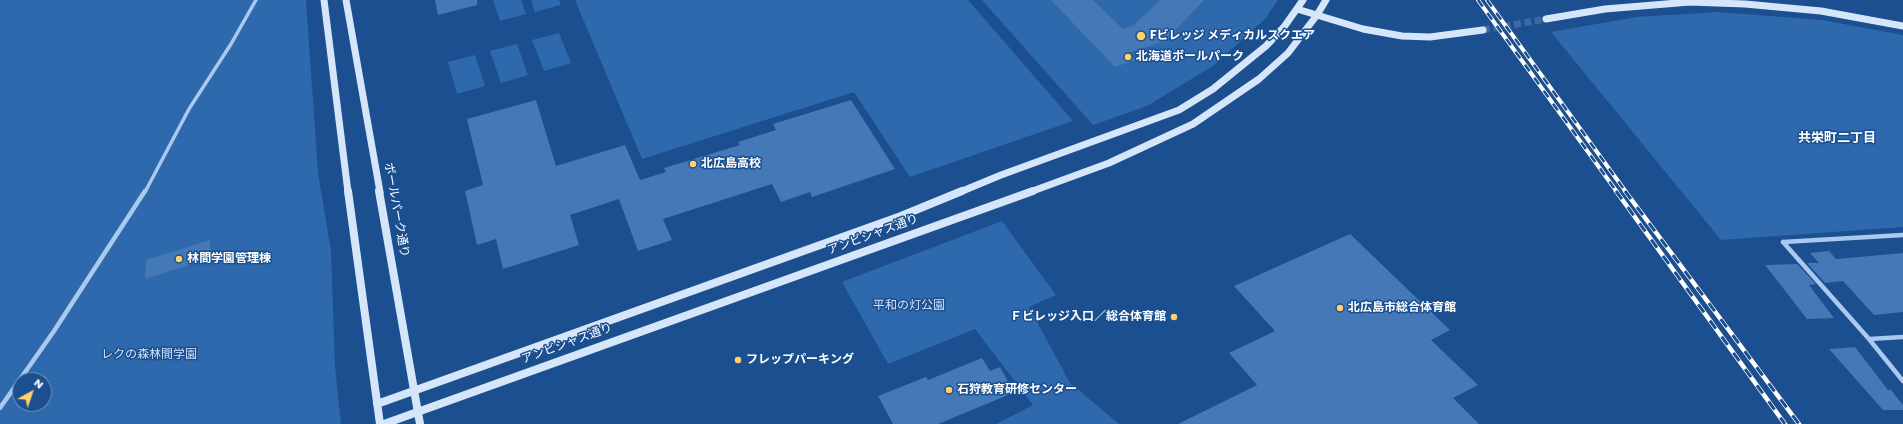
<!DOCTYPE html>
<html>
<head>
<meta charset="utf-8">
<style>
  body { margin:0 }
  #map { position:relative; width:1903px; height:424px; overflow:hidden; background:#1b4f8f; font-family:Poppins,sans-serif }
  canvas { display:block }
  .north { position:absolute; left:12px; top:372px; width:40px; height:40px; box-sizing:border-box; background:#1b4f8f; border:1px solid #7695bc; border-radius:50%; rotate:40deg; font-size:11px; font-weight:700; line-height:16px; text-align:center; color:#fff }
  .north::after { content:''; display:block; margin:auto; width:14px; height:18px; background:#ffd166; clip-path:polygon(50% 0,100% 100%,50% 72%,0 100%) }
</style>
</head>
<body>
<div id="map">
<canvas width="1903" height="424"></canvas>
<div class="north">N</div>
</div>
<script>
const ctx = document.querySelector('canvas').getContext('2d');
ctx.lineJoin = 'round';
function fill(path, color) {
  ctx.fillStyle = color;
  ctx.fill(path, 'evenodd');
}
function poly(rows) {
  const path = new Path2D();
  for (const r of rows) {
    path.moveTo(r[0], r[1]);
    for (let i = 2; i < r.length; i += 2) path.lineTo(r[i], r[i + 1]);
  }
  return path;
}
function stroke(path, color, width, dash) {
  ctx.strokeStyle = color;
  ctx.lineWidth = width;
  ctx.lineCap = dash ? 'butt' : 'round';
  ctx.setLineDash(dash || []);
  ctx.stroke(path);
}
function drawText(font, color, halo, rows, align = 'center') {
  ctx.font = font + ' Poppins,"Noto Sans JP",sans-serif';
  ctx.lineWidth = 3;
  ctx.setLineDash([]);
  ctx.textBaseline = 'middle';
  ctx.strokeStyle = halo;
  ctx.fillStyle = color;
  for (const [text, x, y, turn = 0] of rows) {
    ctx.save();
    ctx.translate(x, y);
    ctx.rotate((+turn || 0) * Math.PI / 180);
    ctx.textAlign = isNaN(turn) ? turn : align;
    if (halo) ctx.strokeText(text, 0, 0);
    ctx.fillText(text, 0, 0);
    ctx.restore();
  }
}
fill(poly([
  [0,0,306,0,318,173,331,251,335,367,341,424,0,424],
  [20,380,44,380,44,404,20,404],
  [493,0,521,0,526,14,500,21],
  [531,0,559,0,561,5,535,12],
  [575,0,968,0,1073,121,910,177,854,92,642,159],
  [982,0,1278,0,1265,19,1213,66,1147,106,1093,125],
  [1718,12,1822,20,1903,35,1903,227,1721,240,1551,32,1636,17],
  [559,33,571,63,544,71,532,40],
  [517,44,528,75,501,83,490,51],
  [475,55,485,86,457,94,448,62],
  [1002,221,1056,295,1029,307,1070,383,1119,424,996,424,1033,405,975,329,888,364,842,282]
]), '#2e69ad');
fill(poly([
  [435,0,477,0,477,5,438,15],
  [1051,0,1093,0,1123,29,1134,25,1160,0,1204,0,1165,41,1128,53,1135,60,1115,67],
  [536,100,556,166,625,145,640,180,666,172,664,168,740,145,738,142,776,130,773,124,851,100,895,169,812,197,810,192,781,202,772,184,663,219,672,240,638,251,619,199,570,215,579,245,503,269,496,239,477,245,465,191,483,185,467,119],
  [1350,234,1450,330,1431,340,1478,385,1453,398,1479,424,1178,424,1257,385,1229,353,1275,331,1234,286],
  [210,240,211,258,145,279,146,260],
  [1829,251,1836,259,1903,253,1903,312,1874,315,1843,281,1825,283,1807,263,1819,263,1810,253],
  [1797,264,1816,284,1809,285,1834,318,1807,319,1765,265],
  [1855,347,1888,390,1891,390,1903,405,1903,410,1883,410,1829,349],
  [982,358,990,371,1000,367,1009,383,1003,386,1008,395,938,424,893,424,878,396,926,377,928,380]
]), '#4478b7');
stroke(poly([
  [1483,30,1546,19]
]), '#3d69a0', 7, [7, 3.5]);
stroke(poly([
  [145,192,189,109,231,44,256,0]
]), '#a9c9ee', 3.5);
stroke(poly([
  [1783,242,1869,339,1903,381],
  [1783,242,1903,235],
  [1869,339,1903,337],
  [0,408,54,331,145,191]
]), '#a9c9ee', 4.5);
stroke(poly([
  [324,0,348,192],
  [346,0,380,192],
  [1297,9,1363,29,1402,36,1430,37,1483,30],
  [1546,19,1605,9,1690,2,1745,4,1821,11,1903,26],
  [960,192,1001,175,1179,110,1213,89,1266,46,1284,27,1303,0],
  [1030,192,1109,163,1193,124,1259,79,1288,53,1317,15,1326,0]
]), '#d6e6fa', 7);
stroke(poly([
  [348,191,380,424],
  [379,191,420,424],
  [377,404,901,216,962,191],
  [384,424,1033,191]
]), '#d6e6fa', 8);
const railFar1 = poly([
  [1478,0,1617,192],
  [1487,0,1626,192]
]);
const rail = poly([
  [1616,191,1785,424],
  [1625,191,1799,424]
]);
stroke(railFar1, '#fff', 4);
stroke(rail, '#fff', 4.5);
stroke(railFar1, '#1b4f8f', 2.5, [8]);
stroke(rail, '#1b4f8f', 3, [10]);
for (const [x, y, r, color] of [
  [1141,36,5,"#ffd166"],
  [1128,57,4,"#ffd166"],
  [693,164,4,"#ffd166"],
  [179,259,4,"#ffd166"],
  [1340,308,4,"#ffd166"],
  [1174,317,4,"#ffd166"],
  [738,360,4,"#ffd166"],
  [949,390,4,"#ffd166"]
]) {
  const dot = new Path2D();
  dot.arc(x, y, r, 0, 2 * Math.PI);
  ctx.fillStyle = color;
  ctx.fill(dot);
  stroke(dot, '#1b4f8f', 1.5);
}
drawText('bold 12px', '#fff', '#1b4f8f', [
  ["Fビレッジ メディカルスクエア",1150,36],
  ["北海道ボールパーク",1136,57],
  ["北広島高校",701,164],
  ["林間学園管理棟",187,259],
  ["北広島市総合体育館",1348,308],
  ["Ｆビレッジ入口／総合体育館",1166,317,"right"],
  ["フレップパーキング",746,360],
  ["石狩教育研修センター",957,390]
], 'left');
drawText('12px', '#fff', '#1b4f8f', [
  ["ボールパーク通り",396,210,80],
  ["アンビシャス通り",873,235,-20],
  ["アンビシャス通り",567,344,-20]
]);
drawText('12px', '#cfe3fa', '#1b4f8f', [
  ["平和の灯公園",909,306],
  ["レクの森林間学園",149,355]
]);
drawText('bold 13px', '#fff', '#1b4f8f', [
  ["共栄町二丁目",1837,139]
]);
</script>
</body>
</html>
